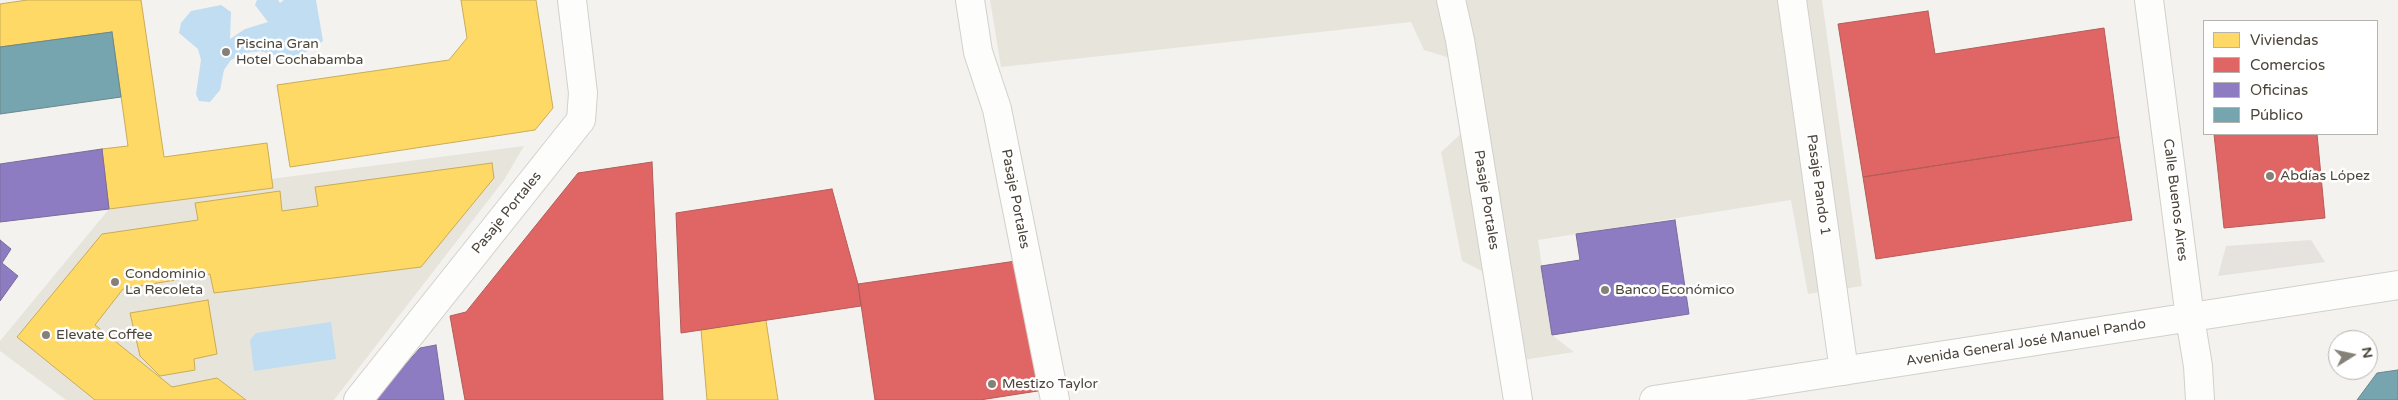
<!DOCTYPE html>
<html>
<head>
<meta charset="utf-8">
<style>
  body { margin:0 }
  #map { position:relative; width:2398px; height:400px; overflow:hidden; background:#f4f2ee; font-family:"Varela Round",sans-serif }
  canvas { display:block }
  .legend { position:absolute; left:2203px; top:20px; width:175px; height:115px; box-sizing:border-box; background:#fff; border:1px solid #b7b4b0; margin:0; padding:6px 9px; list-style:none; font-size:15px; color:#4b4439 }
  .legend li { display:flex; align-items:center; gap:10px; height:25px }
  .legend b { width:25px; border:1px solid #b7b4b0 }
  .north { position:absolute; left:2328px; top:330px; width:50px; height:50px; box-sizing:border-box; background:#fff; border:1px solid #b7b4b0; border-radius:50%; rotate:80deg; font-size:14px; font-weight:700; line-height:20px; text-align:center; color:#4b4439 }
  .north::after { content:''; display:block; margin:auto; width:18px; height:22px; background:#868178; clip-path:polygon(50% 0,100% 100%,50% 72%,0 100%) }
</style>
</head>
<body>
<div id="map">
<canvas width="2398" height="400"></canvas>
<ul class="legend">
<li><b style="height:14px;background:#ffd966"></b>Viviendas</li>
<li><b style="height:14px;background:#e06666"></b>Comercios</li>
<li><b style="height:14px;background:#8e7cc3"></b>Oficinas</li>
<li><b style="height:14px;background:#76a5af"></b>Público</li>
</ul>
<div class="north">N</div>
</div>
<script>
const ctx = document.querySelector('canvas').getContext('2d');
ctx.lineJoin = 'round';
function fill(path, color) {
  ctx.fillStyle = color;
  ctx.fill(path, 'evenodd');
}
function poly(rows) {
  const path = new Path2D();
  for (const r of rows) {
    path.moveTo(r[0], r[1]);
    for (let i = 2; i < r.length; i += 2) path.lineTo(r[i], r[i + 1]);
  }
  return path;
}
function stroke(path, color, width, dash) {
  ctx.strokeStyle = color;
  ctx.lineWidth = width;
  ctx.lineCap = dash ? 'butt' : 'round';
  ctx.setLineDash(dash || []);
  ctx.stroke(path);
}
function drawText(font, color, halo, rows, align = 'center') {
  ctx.font = font + ' "Varela Round",sans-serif';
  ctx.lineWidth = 5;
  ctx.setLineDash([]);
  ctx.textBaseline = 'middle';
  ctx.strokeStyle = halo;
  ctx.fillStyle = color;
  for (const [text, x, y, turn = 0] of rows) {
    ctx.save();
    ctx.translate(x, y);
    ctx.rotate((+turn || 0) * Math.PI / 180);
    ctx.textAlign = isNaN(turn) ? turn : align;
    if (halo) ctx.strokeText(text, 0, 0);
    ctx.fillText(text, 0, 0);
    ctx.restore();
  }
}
fill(poly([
  [990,0,1822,0,1862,286,1808,294,1791,200,1538,240,1552,335,1574,352,1498,364,1482,271,1462,261,1441,152,1465,130,1453,59,1424,50,1411,22,1001,67],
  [524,146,504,180,334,400,66,400,0,351,0,341,109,209,272,188,271,179]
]), '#e7e4dc');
fill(poly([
  [2311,240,2325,262,2218,276,2226,246]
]), '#e6e3df');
fill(poly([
  [257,0,278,0,280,3,284,0,316,0,323,41,286,65,275,55,260,51,245,53,231,60,224,70,220,90,210,102,199,101,196,94,201,60,198,49,179,33,181,23,191,11,221,5,231,12,230,39,245,29,268,22,255,5],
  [331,322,336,359,254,371,250,340,256,333]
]), '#c0ddf1');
const homes = poly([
  [27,0,141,0,164,157,267,143,273,188,109,209,102,149,128,146,112,32,0,47,0,4,27,0],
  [461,0,536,0,553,108,535,130,290,167,277,85,449,60,467,38,461,0],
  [492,163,494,178,421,267,214,293,210,274,123,289,95,325,172,387,217,378,246,400,95,400,17,337,102,234,198,220,195,203,280,191,282,211,318,206,315,187,492,163],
  [208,300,217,354,194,359,195,370,160,376,140,356,130,313,208,300],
  [765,314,778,400,707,400,701,329,765,314]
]);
fill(homes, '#ffd966');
stroke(homes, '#c9ac58', 1);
const shops = poly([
  [1928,11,1935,54,2104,28,2119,137,1863,177,1838,24,1928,11],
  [2214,134,2317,134,2325,218,2224,228,2214,134],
  [2119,137,2132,220,1876,259,1863,177,2119,137],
  [652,162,663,400,465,400,450,316,466,312,578,173,652,162],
  [832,189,858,284,861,306,681,333,676,213,832,189],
  [1016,261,1044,390,980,400,875,400,858,284,1016,261]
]);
fill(shops, '#e06666');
stroke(shops, '#b35c58', 1);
const offices = poly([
  [102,149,109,209,0,222,0,164,102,149],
  [1675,220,1689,314,1552,335,1541,266,1580,260,1576,234,1675,220],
  [0,240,11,249,2,263,18,276,0,301,0,240],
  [436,345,444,400,378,400,377,397,420,348,436,345]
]);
fill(offices, '#8e7cc3');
stroke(offices, '#7a6b9a', 1);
const public = poly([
  [112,32,121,97,0,114,0,47,112,32],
  [2398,370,2398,400,2357,400,2377,373,2398,370]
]);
fill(public, '#76a5af');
stroke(public, '#69888c', 1);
const minor = poly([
  [970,0,978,52,997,109,1055,400],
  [1451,0,1460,40,1518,400],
  [1792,0,1844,371],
  [2149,0,2190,318,2198,366,2200,400],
  [358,400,581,120,583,93,572,0],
  [1654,400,2398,285]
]);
stroke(minor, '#d2d0cb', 30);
stroke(minor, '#fdfdfc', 28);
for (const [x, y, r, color] of [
  [226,52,5,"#868178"],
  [2270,176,5,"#868178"],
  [115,282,5,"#868178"],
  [1605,290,5,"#868178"],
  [46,335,5,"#868178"],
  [992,384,5,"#868178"]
]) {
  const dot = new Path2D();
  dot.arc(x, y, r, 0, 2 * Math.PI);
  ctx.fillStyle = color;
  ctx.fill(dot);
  stroke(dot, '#fff', 2);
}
drawText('14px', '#4b4439', '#fff', [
  ["Piscina Gran",236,44],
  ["Hotel Cochabamba",236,60],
  ["Abdías López",2280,176],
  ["Condominio",125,274],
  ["La Recoleta",125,290],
  ["Banco Económico",1615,290],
  ["Elevate Coffee",56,335],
  ["Mestizo Taylor",1002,384]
], 'left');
drawText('14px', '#4b4439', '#fff', [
  ["Pasaje Pando 1",1818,185,82],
  ["Pasaje Portales",1015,199,79],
  ["Pasaje Portales",1486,200,81],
  ["Calle Buenos Aires",2175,200,83],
  ["Pasaje Portales",507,213,-51],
  ["Avenida General José Manuel Pando",2026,343,-9]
]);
</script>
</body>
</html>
